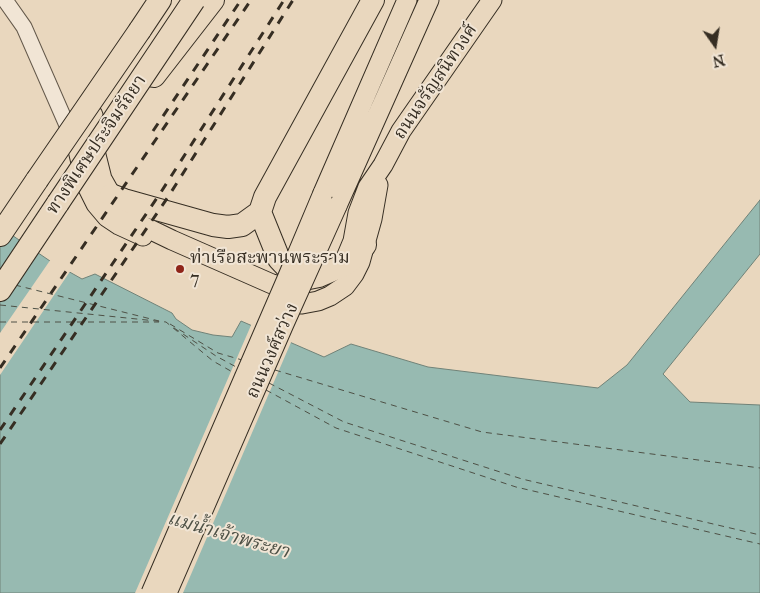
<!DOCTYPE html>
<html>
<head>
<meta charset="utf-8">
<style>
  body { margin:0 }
  #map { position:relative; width:760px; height:593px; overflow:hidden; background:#e9d7be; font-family:"IM FELL Great Primer",serif }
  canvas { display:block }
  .north { position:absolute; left:690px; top:20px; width:50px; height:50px; -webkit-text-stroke:4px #f1e5d5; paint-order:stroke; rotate:167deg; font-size:14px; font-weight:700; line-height:20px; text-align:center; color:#362e23 }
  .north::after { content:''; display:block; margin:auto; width:18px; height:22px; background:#362e23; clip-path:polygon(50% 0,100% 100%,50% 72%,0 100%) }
</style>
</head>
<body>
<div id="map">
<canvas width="760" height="593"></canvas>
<div class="north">N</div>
</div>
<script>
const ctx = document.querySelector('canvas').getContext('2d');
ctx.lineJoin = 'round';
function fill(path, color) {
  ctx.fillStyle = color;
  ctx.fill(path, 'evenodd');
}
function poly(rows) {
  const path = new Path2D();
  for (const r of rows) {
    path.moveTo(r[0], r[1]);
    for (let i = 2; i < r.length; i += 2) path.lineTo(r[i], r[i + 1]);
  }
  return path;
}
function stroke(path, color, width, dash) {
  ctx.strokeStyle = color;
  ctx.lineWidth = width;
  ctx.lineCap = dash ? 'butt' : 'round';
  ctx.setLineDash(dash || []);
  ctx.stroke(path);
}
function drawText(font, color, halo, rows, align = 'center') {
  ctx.font = font + ' "IM FELL Great Primer","Noto Serif Thai",serif';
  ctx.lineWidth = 4;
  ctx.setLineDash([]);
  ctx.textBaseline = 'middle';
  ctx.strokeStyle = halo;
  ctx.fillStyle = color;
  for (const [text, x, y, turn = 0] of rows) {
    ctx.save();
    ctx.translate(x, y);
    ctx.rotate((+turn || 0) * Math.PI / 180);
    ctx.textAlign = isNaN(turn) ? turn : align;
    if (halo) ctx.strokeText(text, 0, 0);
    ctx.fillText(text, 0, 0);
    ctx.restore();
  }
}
const water = poly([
  [760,200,760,254,663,374,690,402,760,405,760,593,0,593,0,227,50,261,82,279,95,274,172,313,176,319,192,330,213,335,232,337,241,321,324,357,351,344,428,367,598,388,627,365,760,200]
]);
fill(water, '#97bab1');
stroke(water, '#708278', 1);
fill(poly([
  [51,259,71,270,0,375,0,333],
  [252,323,292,340,183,593,135,593]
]), '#e9d7be');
stroke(poly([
  [15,285,159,321],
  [0,305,166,322,213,361,236,374],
  [0,322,159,322],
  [170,324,218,353,242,360],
  [174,328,216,356,238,368],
  [275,370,482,432,760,468],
  [269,383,344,422,522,479,760,535],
  [266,390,336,428,516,487,760,544]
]), '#4e5146', 1, [6, 5]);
const minor = poly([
  [5,0,24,27,73,139]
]);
const major = poly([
  [93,115,82,131,78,150,86,184,96,204,107,217,119,225,143,236],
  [97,138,95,151,102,179,111,195,126,213,143,226,172,240,272,284,288,288,297,289],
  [323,193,407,0],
  [337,206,429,0],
  [343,265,353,241,358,213,368,187,383,165,401,131,492,0],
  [280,298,302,304,318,301,330,296,345,286,354,274,360,262,372,219,378,185]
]);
const highway = poly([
  [140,30,160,0],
  [154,76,213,0],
  [111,195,124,200,213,225,228,227,242,225,260,212,265,197,373,0],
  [260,212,279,259,297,278,309,278,319,276,342,266,354,258,365,245],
  [0,235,37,180],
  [0,290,58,203]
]);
stroke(minor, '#63584a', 17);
stroke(major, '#362e23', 21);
stroke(highway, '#362e23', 24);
stroke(minor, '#f1e5d5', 15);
stroke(major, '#e9d7be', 19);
stroke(highway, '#e9d7be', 22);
stroke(poly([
  [153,131,241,0],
  [0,368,251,0],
  [0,430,161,192,284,0],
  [0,444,168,197,293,0]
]), '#362e23', 3, [9, 9]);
const majorBridge = poly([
  [151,593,286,281,323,193],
  [167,593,284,324,337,206]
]);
const highwayBridge = poly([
  [37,180,140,30],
  [58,203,194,0]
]);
stroke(majorBridge, '#362e23', 21, []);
stroke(highwayBridge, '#362e23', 24, []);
stroke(majorBridge, '#e9d7be', 19);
stroke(highwayBridge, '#e9d7be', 22);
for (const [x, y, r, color] of [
  [180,269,5,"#8f2418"]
]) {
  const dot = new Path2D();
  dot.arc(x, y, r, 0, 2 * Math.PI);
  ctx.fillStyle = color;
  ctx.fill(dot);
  stroke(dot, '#f1e5d5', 2);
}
drawText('18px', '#362e23', '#f1e5d5', [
  ["ถนนจรัญสนิทวงศ์",436,82,-56],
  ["ทางพิเศษประจิมรัถยา",97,145,-56],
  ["ถนนวงศ์สว่าง",273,351,-66]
]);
drawText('18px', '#362e23', '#f1e5d5', [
  ["ท่าเรือสะพานพระราม",190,259],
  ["7",190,280]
], 'left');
drawText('italic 19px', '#4e5146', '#f1e5d5', [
  ["แม่น้ำเจ้าพระยา",228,536,16]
]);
</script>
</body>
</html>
